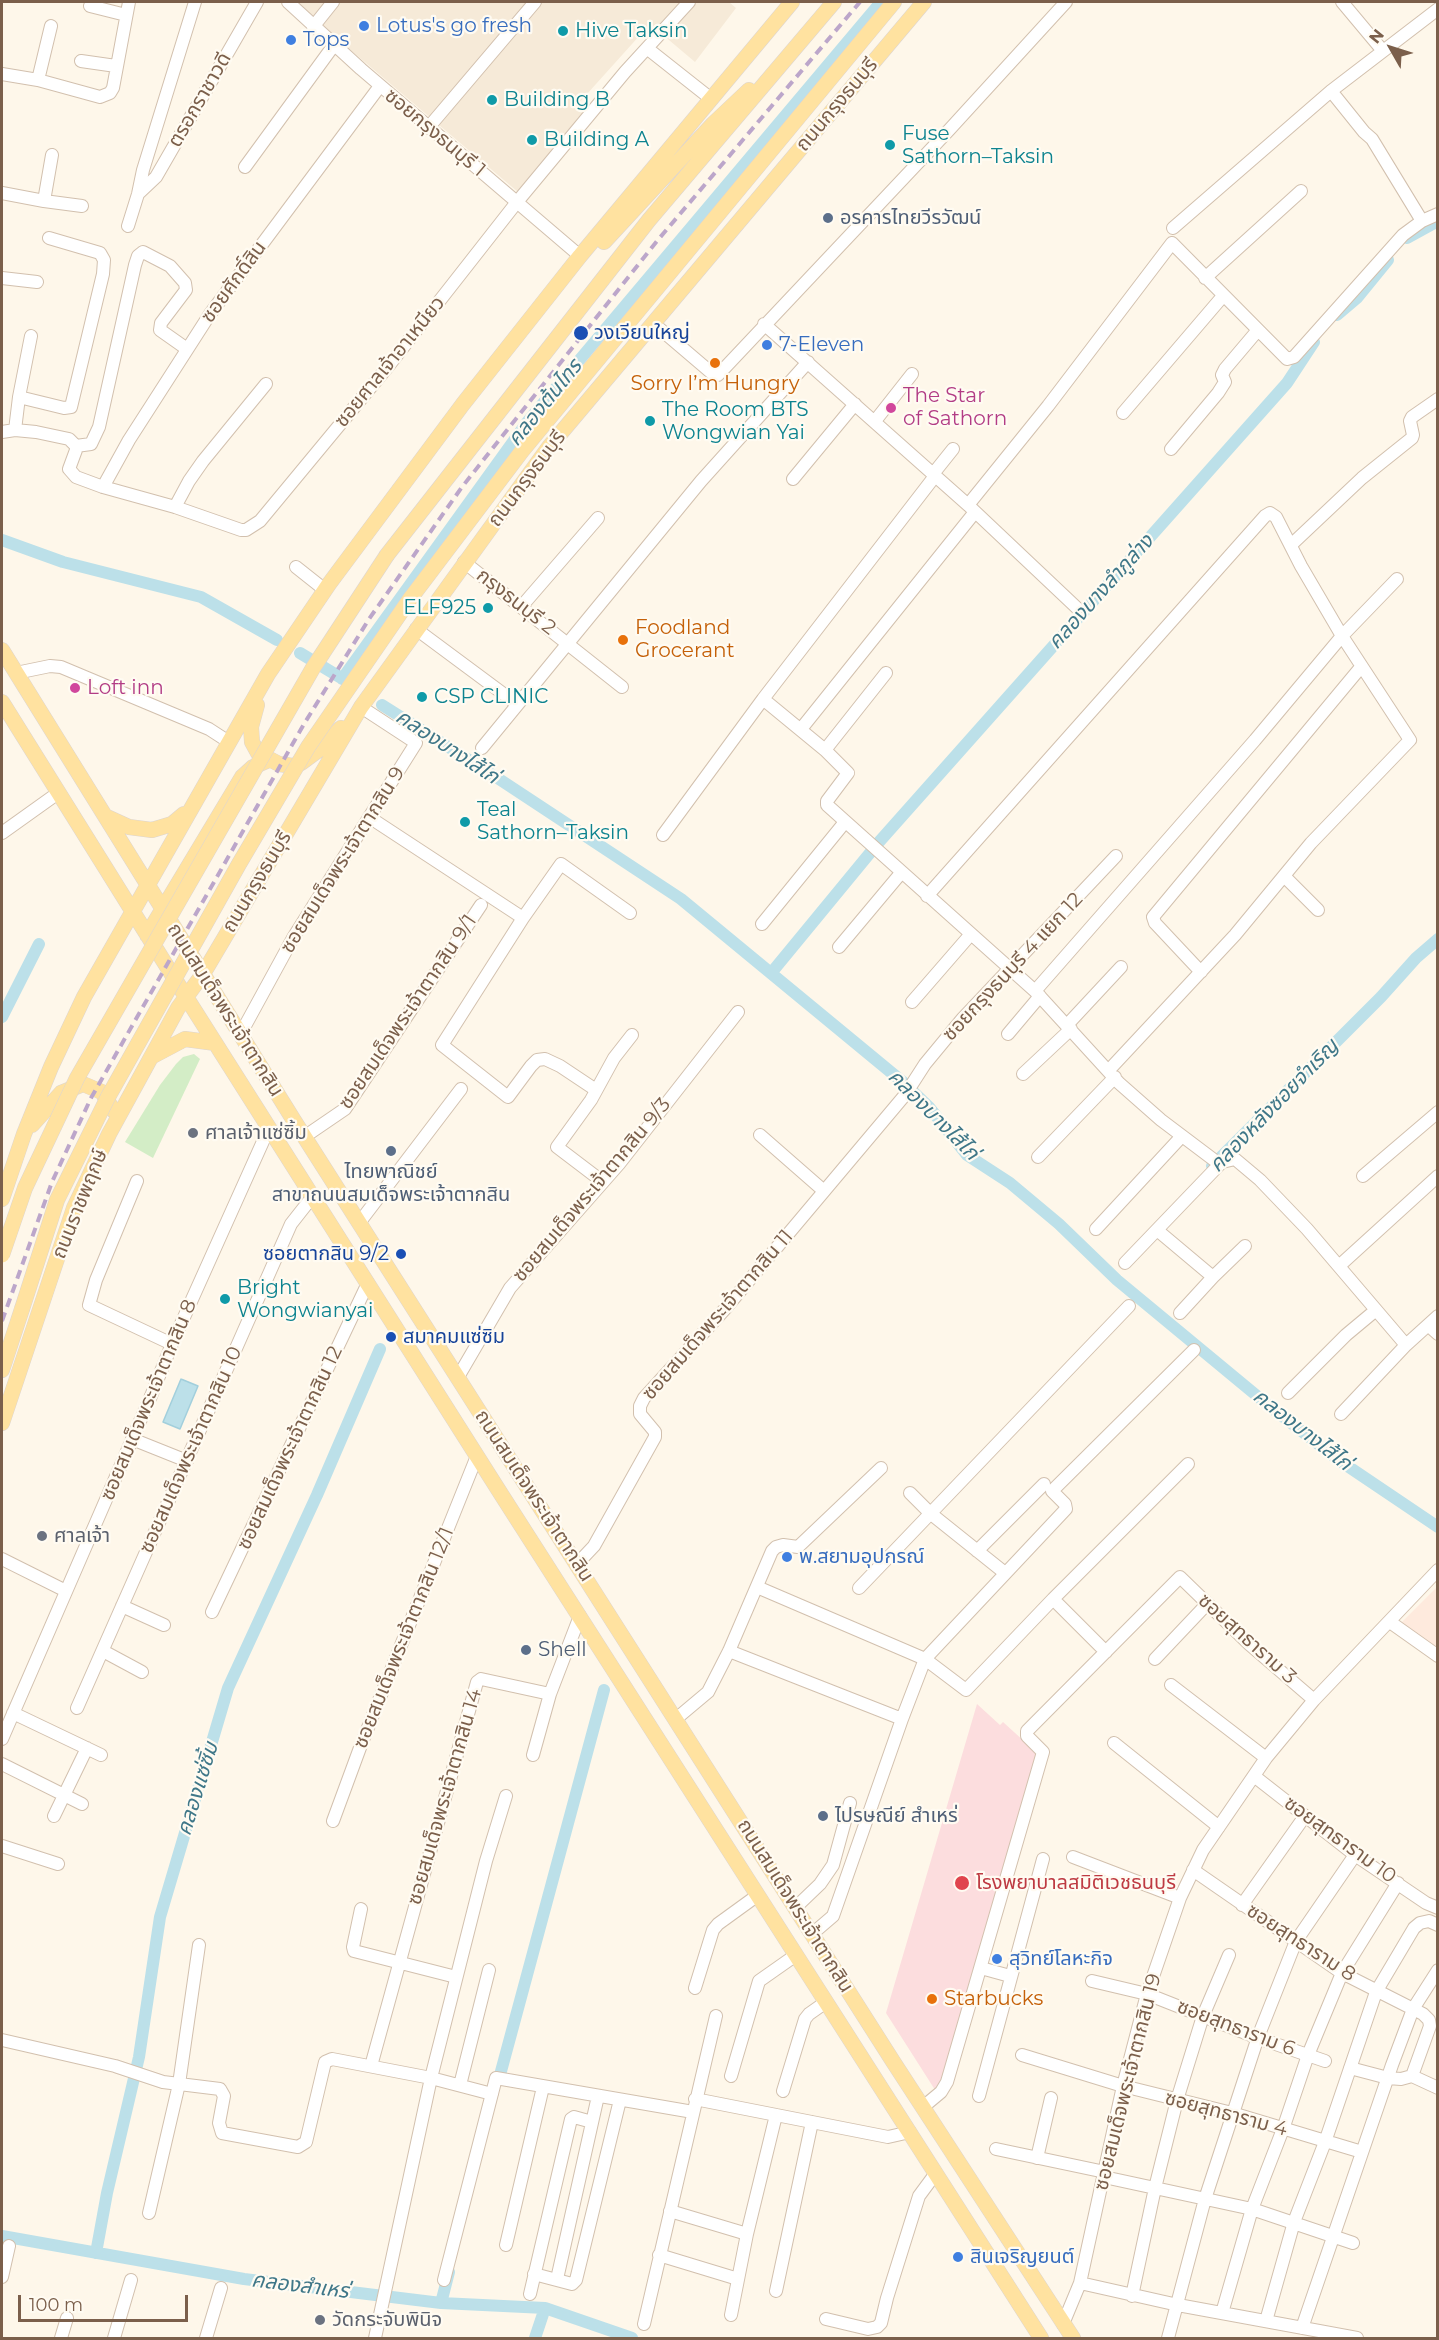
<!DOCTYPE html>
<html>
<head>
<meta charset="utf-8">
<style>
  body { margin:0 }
  #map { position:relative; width:1439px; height:2340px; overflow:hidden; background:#fef7ea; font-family:Montserrat,sans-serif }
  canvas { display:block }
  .frame { position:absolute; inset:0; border:3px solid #7b5f4b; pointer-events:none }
  .north { position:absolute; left:1361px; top:18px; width:60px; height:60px; -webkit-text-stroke:4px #fffbf2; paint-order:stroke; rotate:309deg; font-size:16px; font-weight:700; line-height:24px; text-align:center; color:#7b5f4b }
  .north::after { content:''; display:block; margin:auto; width:21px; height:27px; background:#7b5f4b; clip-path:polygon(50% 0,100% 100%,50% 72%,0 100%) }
  .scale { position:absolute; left:18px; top:2295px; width:170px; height:27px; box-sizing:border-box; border:3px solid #7b5f4b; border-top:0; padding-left:8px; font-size:18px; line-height:21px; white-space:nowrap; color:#7b5f4b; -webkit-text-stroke:4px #fffbf2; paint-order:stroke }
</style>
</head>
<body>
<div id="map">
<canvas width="1439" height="2340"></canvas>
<div class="frame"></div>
<div class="north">N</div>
<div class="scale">100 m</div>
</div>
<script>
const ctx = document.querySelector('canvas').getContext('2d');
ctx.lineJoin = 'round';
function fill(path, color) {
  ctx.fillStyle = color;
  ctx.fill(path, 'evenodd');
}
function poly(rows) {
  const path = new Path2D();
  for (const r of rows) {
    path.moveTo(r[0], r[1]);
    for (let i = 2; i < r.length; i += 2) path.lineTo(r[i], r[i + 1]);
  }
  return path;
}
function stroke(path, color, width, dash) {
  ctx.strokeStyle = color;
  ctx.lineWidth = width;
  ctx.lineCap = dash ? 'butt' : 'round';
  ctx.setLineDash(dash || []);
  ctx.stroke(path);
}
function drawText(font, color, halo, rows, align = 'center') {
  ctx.font = font + ' Montserrat,"Noto Sans Thai",sans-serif';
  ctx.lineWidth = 4.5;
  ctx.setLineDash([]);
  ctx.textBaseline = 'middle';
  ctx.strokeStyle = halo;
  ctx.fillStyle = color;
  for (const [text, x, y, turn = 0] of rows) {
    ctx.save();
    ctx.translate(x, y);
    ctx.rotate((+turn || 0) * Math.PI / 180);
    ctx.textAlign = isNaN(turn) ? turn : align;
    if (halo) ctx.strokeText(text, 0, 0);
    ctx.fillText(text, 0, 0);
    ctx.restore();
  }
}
fill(poly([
  [294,2,729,2,736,8,695,62,650,24,578,104,586,112,518,192]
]), '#f6ead8');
fill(poly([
  [1437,1587,1437,1653,1398,1626]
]), '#feeadd');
fill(poly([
  [977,1704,1000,1725,1003,1722,1037,1753,937,2093,886,2013]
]), '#fcddde');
fill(poly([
  [194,1054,200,1059,153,1158,125,1142,160,1085,176,1064,183,1057]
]), '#d3edc6');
const water = poly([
  [181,1379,198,1386,180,1429,163,1422,181,1379]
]);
fill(water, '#bce0e9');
stroke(water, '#a2cfdc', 1.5);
stroke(poly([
  [1407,238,1438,221],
  [1337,315,1357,298,1388,260],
  [2,540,63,562,201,597,277,640],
  [300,653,348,682],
  [342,679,528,421,881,2],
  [382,705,499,779,681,899,904,1083,929,1107,967,1155,1010,1183,1059,1224,1117,1280,1268,1405,1340,1461,1438,1527],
  [772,972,879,842,1287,383,1314,342],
  [2,1017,39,944],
  [1212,1166,1381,997,1416,958,1438,939],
  [500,2075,604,1690],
  [2,2236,244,2279,441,2303,545,2308,632,2338],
  [96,2253,107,2193,139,2057,160,1917,228,1688,317,1495,380,1349],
  [441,2303,449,2272],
  [535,2338,545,2308]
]), '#bce0e9', 12);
const minor = poly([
  [288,2,361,69,580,256],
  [1342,2,1383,51],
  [90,6,126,15],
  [313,27,333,2],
  [648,49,710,98],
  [81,61,116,66],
  [2,74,38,80,100,97,110,93,113,88,129,2],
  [38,80,51,26],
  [1331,91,1364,132,1372,139,1422,221],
  [428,128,535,2],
  [245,167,334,45],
  [2,193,44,201,52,155],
  [138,194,156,177,257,2],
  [44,201,82,206],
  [128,226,138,194,143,170,195,2],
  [1173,228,1331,91,1438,9],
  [2,278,37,282],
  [1205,278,1301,191],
  [653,323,714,375,718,375,949,130,1066,2],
  [764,324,968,505,1077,608],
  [19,397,64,408,71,407,103,274,104,260,100,253,49,238],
  [1123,413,1223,296],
  [875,421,912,374],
  [15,430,19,397,31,336],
  [2,432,15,430,36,432,69,439,76,446,76,450,69,469,76,477,103,487,175,507,241,530,246,530,260,521,390,364,517,202,625,72,689,2],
  [76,446,91,444,99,427,135,265,138,256,143,252,170,266,185,283,186,290,161,323,160,330,187,349],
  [1171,449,1218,393,1225,382,1222,375,1225,369,1258,330],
  [933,474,953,449],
  [793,479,855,404],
  [103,487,129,440,210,314,380,86],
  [968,505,1048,406,1172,243,1287,359,1294,357,1403,235,1422,221,1438,214],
  [175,507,189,481,203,461,266,384],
  [1291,545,1362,478,1412,438,1413,435,1410,421,1412,417,1438,399],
  [464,562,622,687],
  [296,567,325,590],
  [521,607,598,518],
  [416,629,517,704],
  [16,673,50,666,61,667,209,729,229,742],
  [763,699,825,750,848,773,827,801,827,805,1035,991,1119,1083,1161,1120,1218,1163,1235,1159,1260,1180,1307,1229,1406,1345],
  [801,729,975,512],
  [482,748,701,481,808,362],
  [825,750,886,673],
  [369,817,523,918],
  [2,833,58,793],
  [663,835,763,699,935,476],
  [1284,876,1318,910],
  [927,896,1265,516,1270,513,1276,517,1301,566,1342,636,1410,740,1311,843,1235,935,1109,1070],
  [762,924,845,822],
  [839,947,901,873],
  [1201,972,1155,923,1153,917,1361,667],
  [1035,991,1255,740,1342,636,1397,579],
  [912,1002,971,934],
  [1067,1025,1121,967],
  [1008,1034,1040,996],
  [240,1035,293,938,416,743,361,707],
  [1023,1074,1071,1029],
  [596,1090,560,1066,545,1059,537,1060,531,1066,508,1097,442,1045,523,918,561,864,630,913],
  [760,1135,824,1191],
  [304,1137,345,1109,481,905],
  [1038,1157,1115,1077],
  [1363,1176,1438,1112],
  [137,1181,96,1280,89,1305,172,1344],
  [603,1182,557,1147,591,1100,614,1058,632,1035],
  [359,1223,461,1089],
  [1096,1229,1182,1136],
  [1157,1230,1213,1277,1245,1246],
  [1125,1263,1221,1163],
  [1339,1266,1438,1176],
  [1180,1313,1213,1277],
  [1428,1325,1438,1334],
  [458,1377,510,1288,619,1164,738,1012],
  [1288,1393,1346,1335,1376,1310],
  [1341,1414,1406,1345,1438,1316],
  [132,1439,187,1461],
  [910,1493,930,1513,1005,1573],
  [977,1551,1044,1484],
  [2,1559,66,1591],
  [578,1563,594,1546,655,1437,655,1432,640,1414,640,1406,644,1398,725,1309,905,1095,925,1064,963,1018,1116,856],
  [757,1587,925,1659,966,1690,1053,1599,1188,1464],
  [859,1588,1129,1306],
  [1053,1599,1106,1652],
  [122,1606,164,1625],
  [212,1612,368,1283],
  [1390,1622,1438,1656],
  [103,1651,142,1672],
  [729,1651,902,1719],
  [1155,1659,1207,1604],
  [1171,1685,1266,1758],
  [77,1708,291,1224,313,1196],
  [13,1713,101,1755],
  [677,1718,708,1692,729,1651,772,1551,776,1547,783,1545,798,1547,881,1468],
  [2,1739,151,1396,172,1344,269,1128],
  [1114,1743,1219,1827],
  [533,1755,550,1694,580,1616],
  [2,1764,82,1804],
  [1254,1776,1355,1855,1426,1903,1438,1908],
  [54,1816,87,1748],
  [333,1821,361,1745,477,1456],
  [2,1846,58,1864],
  [1073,1857,1180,1898],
  [1193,1870,1342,1973,1423,2014,1429,2020,1430,2026,1412,2076,1401,2079,1388,2078,1350,2068],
  [1242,1905,1305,1816],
  [796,1907,820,1884,833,1865,850,1803],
  [361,1909,353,1947,354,1951,456,1977],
  [812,1934,833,1916,902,1719,925,1659,1066,1509,1065,1504,1052,1491,1194,1350],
  [981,1968,1010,1976],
  [1092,1981,1147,1994,1258,2038,1325,2061],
  [695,1988,713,1930,718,1924,758,1895],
  [2,2040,115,2066,163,2082,220,2089,224,2096,219,2123,222,2133,298,2147,306,2142,325,2062,332,2059,431,2078,492,2094],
  [1022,2055,1123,2086,1232,2113,1362,2152],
  [371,2066,477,1682,481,1679,550,1694],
  [731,2076,759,1981,796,1955],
  [1412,2076,1438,2088],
  [460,2085,489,1970],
  [783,2091,805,2019,809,2014,826,2002],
  [979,2096,1043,1859],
  [695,2099,888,2137,910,2132],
  [923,2107,941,2092,947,2082,1043,1752,1027,1736,1027,1731,1180,1577,1249,1644,1314,1700],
  [996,2149,1105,2172],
  [1037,2158,1051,2098],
  [1104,2177,1252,2209,1353,2243],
  [670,2211,747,2234],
  [149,2213,179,2084,199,1945],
  [506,2245,543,2087],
  [659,2255,738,2279],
  [534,2274,572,2284,576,2280,620,2100],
  [2,2277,9,2246],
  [557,2279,598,2096],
  [444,2280,496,2078,693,2112],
  [1080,2283,1178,2305,1357,2338],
  [776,2291,812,2122],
  [530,2294,571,2119,574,2117,592,2122],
  [1132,2296,1155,2188,1177,2100,1203,2016,1229,1955],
  [1222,2313,1252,2209,1283,2129,1308,2055,1342,1973,1398,1883],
  [731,2315,747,2234,776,2115],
  [826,2319,868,2329,877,2327,881,2323,887,2298,919,2196,936,2173],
  [1266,2321,1294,2222,1325,2142,1376,1992,1414,1928,1420,1923,1429,1921,1438,1925],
  [644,2324,716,2016],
  [1063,2324,1080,2283,1123,2086,1147,1994,1180,1898,1203,1850,1266,1758,1314,1700,1438,1570],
  [1302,2328,1392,2065,1413,2009,1438,1970],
  [61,2338,67,2318],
  [114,2338,131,2280],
  [206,2338,221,2288],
  [375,2338,431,2078,486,1861,506,1796],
  [1168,2338,1205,2199,1258,2037,1296,1941,1355,1855]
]);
const major = poly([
  [604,242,713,124,749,90],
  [387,555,649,220,834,2],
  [410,599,522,451,894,2],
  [2,650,293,1119,894,2063,1073,2338],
  [2,702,186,997,501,1494,1041,2338],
  [257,705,251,727,252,742,258,753,279,764,293,766,301,763,320,749,341,728],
  [105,816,129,827,152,830,172,824,184,814],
  [147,935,242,777,253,767,269,760],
  [151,1057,185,1039,215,1043],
  [32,1125,61,1093,83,1084,102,1092,113,1110],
  [2,1199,24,1134,51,1067,84,997,268,674,329,584,463,404,580,256,792,2],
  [2,1370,22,1309],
  [2,1423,74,1208,109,1134,178,1008,203,974,361,707,549,447,924,2]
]);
stroke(minor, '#d2c0ae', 14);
stroke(major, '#ddd5d0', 16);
stroke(minor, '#fff', 12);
stroke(major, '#ffe2a0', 15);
stroke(poly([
  [2,1321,52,1182,91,1098,304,724,369,619,462,487,657,241,860,2]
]), '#bca6ca', 4, [9, 6]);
const majorBridge = poly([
  [2,1255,25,1188,77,1078,313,668,387,555],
  [22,1309,57,1200,108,1097,239,864,308,747,410,599]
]);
stroke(majorBridge, '#ddd5d0', 16, []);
stroke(majorBridge, '#ffe2a0', 15);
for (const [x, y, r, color] of [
  [364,26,6,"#3f7fe0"],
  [563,31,6,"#0f9aa8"],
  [291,40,6,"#3f7fe0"],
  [492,100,6,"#0f9aa8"],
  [532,140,6,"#0f9aa8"],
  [890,145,6,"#0f9aa8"],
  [828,218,6,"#5c6f8a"],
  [581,333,8,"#1a4fb4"],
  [767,345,6,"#3f7fe0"],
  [715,363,6,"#e8710a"],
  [891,408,6,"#d1479c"],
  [650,421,6,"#0f9aa8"],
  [488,608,6,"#0f9aa8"],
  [623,640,6,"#e8710a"],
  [75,688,6,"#d1479c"],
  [422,697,6,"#0f9aa8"],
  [465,822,6,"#0f9aa8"],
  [193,1133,6,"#6b7280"],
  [391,1151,6,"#5c6f8a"],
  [401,1254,6,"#1a4fb4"],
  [225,1299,6,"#0f9aa8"],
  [391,1337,6,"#1a4fb4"],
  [42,1536,6,"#6b7280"],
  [787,1557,6,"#3f7fe0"],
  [526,1650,6,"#5c6f8a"],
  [823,1816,6,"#5c6f8a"],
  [962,1883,8,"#e0444e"],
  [997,1959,6,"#3f7fe0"],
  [932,1999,6,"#e8710a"],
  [958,2257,6,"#3f7fe0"],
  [320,2320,6,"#6b7280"]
]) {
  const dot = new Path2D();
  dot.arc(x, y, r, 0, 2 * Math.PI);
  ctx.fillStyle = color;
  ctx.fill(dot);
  stroke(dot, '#fffbf2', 2);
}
drawText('20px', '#366cbe', '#fffbf2', [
  ["Lotus's go fresh",376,26],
  ["Tops",303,40],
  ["7-Eleven",779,345],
  ["พ.สยามอุปกรณ์",799,1557],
  ["สุวิทย์โลหะกิจ",1009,1959],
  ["สินเจริญยนต์",970,2257]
], 'left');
drawText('20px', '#0d838f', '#fffbf2', [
  ["Hive Taksin",575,31],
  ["Building B",504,100],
  ["Fuse",902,134],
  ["Sathorn–Taksin",902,157],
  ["Building A",544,140],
  ["The Room BTS",662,410],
  ["Wongwian Yai",662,433],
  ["ELF925",476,608,"right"],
  ["CSP CLINIC",434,697],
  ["Teal",477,810],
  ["Sathorn–Taksin",477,833],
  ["Bright",237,1288],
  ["Wongwianyai",237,1311]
], 'left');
drawText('20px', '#7b5f4b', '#fffbf2', [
  ["ตรอกราชาวดี",200,100,-60],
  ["ถนนกรุงธนบุรี",837,105,-50],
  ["ซอยกรุงธนบุรี 1",435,133,40],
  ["ซอยศักดิ์สิน",234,282,-54],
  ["ซอยศาลเจ้าอาเหนียว",390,362,-51],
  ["ถนนกรุงธนบุรี",527,479,-53],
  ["กรุงธนบุรี 2",516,602,38],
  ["ซอยสมเด็จพระเจ้าตากสิน 9",343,860,-58],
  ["ถนนกรุงธนบุรี",257,882,-59],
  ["ซอยกรุงธนบุรี 4 แยก 12",1013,967,-47],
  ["ถนนสมเด็จพระเจ้าตากสิน",225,1010,58],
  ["ซอยสมเด็จพระเจ้าตากสิน 9/1",408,1012,-56],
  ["ซอยสมเด็จพระเจ้าตากสิน 9/3",592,1190,-50],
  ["ถนนราชพฤกษ์",80,1204,-68],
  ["ซอยสมเด็จพระเจ้าตากสิน 11",718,1315,-49],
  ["ซอยสมเด็จพระเจ้าตากสิน 8",149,1400,-67],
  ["ซอยสมเด็จพระเจ้าตากสิน 12",290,1448,-65],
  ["ซอยสมเด็จพระเจ้าตากสิน 10",191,1450,-66],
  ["ถนนสมเด็จพระเจ้าตากสิน",534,1496,57],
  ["ซอยสมเด็จพระเจ้าตากสิน 12/1",404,1638,-68],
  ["ซอยสุทธาราม 3",1247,1639,42],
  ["ซอยสมเด็จพระเจ้าตากสิน 14",445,1797,-74],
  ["ซอยสุทธาราม 10",1340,1840,36],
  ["ถนนสมเด็จพระเจ้าตากสิน",795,1906,58],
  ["ซอยสุทธาราม 8",1301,1943,33],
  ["ซอยสุทธาราม 6",1236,2028,21],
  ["ซอยสมเด็จพระเจ้าตากสิน 19",1128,2082,-76],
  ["ซอยสุทธาราม 4",1226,2114,15]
]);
drawText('20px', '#4e5e75', '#fffbf2', [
  ["อรคารไทยวีรวัฒน์",840,218],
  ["ไทยพาณิชย์",391,1172,"center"],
  ["สาขาถนนสมเด็จพระเจ้าตากสิน",391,1195,"center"],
  ["Shell",538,1650],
  ["ไปรษณีย์ สำเหร่",835,1816]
], 'left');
drawText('20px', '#164399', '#fffbf2', [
  ["วงเวียนใหญ่",594,333],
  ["ซอยตากสิน 9/2",389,1254,"right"],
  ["สมาคมแซ่ซิม",403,1337]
], 'left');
drawText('20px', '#c56008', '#fffbf2', [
  ["Sorry I’m Hungry",715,384,"center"],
  ["Foodland",635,628],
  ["Grocerant",635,651],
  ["Starbucks",944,1999]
], 'left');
drawText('20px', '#b23c85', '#fffbf2', [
  ["The Star",903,396],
  ["of Sathorn",903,419],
  ["Loft inn",87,688]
], 'left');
drawText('20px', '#5b616d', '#fffbf2', [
  ["ศาลเจ้าแซ่ซิ้ม",205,1133],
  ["ศาลเจ้า",54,1536],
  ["วัดกระจับพินิจ",332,2320]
], 'left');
drawText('20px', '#be3a42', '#fffbf2', [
  ["โรงพยาบาลสมิติเวชธนบุรี",976,1883]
], 'left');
drawText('italic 21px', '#3f7788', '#fffbf2', [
  ["คลองต้นไทร",545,403,-51],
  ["คลองบางลำภูล่าง",1101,592,-48],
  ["คลองบางไส้ไก่",447,747,33],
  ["คลองหลังซอยจำเริญ",1274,1106,-46],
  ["คลองบางไส้ไก่",933,1115,45],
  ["คลองบางไส้ไก่",1302,1430,38],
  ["คลองแซ่ซิ้ม",198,1789,-73],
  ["คลองสำเหร่",300,2286,7]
]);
</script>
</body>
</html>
